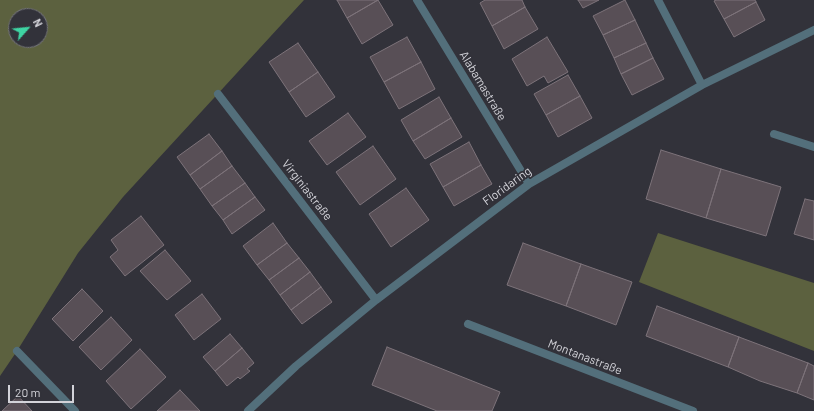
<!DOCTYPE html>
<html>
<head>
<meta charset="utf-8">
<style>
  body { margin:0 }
  #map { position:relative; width:814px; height:411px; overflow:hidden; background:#32323a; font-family:Barlow,sans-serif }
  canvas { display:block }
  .north { position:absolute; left:8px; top:8px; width:40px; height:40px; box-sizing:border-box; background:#32323a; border:1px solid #72727a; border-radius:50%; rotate:63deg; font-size:11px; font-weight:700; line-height:16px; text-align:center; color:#d3d3d9 }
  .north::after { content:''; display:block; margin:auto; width:14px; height:18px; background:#3ed4a3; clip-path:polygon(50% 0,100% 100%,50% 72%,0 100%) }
  .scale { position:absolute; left:8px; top:385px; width:66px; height:18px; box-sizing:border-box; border:2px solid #d3d3d9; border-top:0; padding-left:5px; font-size:12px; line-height:14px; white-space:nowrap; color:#d3d3d9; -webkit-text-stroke:3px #32323a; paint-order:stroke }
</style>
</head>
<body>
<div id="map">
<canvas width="814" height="411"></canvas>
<div class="north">N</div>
<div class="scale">20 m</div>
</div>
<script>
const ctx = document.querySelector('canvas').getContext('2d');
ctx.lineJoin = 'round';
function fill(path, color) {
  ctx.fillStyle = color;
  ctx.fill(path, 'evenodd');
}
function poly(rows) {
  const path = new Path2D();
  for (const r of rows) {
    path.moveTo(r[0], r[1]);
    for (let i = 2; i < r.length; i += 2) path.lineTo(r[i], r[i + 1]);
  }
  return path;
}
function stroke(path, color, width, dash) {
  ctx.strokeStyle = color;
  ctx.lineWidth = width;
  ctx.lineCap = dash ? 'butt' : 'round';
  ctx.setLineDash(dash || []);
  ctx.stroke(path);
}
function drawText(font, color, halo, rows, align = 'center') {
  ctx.font = font + ' Barlow,sans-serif';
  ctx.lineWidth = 3.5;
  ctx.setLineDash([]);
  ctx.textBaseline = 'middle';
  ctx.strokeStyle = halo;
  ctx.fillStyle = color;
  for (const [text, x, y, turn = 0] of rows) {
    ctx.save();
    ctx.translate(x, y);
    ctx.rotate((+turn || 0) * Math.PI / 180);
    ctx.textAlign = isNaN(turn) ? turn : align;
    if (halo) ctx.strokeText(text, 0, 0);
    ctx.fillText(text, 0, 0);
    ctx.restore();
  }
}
fill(poly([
  [0,0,304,0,123,197,78,253,17,351,0,376],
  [16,16,40,16,40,40,16,40],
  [658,233,814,283,814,351,639,282]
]), '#5c613f');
const building = poly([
  [337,0,378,0,347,18,337,0],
  [378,0,393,25,362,44,347,18,378,0],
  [485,0,522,0,525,7,492,26,480,3,485,0],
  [578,0,599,0,583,8,578,0],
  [625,0,635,20,603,35,593,16,625,0],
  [716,0,755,0,756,2,724,19,714,1,716,0],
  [756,2,765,20,734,37,724,19,756,2],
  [525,7,538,29,504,49,492,26,525,7],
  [635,20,646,43,614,58,603,35,635,20],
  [407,37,421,62,384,82,370,57,407,37],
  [547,37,568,72,548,83,544,76,527,86,512,59,547,37],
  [298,43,318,72,289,92,269,62,298,43],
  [646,43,653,58,621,74,614,58,646,43],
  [653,58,664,79,632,95,621,74,653,58],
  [421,62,435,89,399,109,384,82,421,62],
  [318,72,335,97,306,117,289,92,318,72],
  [568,75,580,96,546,115,534,94,568,75],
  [580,96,592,118,558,137,546,115,580,96],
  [439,97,451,118,413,141,401,120,439,97],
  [348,113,366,137,327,165,309,141,348,113],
  [451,118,462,137,425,159,413,141,451,118],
  [209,134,222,151,190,175,177,157,209,134],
  [469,142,481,165,443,187,430,164,469,142],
  [373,146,396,179,360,205,336,172,373,146],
  [661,150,721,169,706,218,646,199,661,150],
  [222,151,232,166,200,189,190,175,222,151],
  [481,165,492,184,454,206,443,187,481,165],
  [232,166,245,183,212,206,200,189,232,166],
  [721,169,781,187,766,236,706,218,721,169],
  [245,183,255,197,223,220,212,206,245,183],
  [406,188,429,220,391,247,369,214,406,188],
  [255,197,265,210,232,234,223,220,255,197],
  [805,199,814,201,814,240,794,234,805,199],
  [141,216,164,245,125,276,110,257,118,250,111,240,141,216],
  [273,223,287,243,257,265,243,246,273,223],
  [287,243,299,258,269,280,257,265,287,243],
  [523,243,581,264,566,306,507,285,523,243],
  [165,250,191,281,167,300,140,271,165,250],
  [299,258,310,272,280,295,269,280,299,258],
  [581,264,632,282,616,325,566,306,581,264],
  [310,272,321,287,291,310,280,295,310,272],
  [321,287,332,302,302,324,291,310,321,287],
  [82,289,103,311,73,341,52,319,82,289],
  [202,294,221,319,194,340,175,315,202,294],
  [657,306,739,337,728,367,646,336,657,306],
  [111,317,132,340,101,370,79,347,111,317],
  [230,334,242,348,215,371,203,357,230,334],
  [739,337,808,363,797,393,760,381,728,367,739,337],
  [387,347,500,392,492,411,437,411,372,385,387,347],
  [242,348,254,363,247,369,250,371,240,379,238,377,227,386,215,371,242,348],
  [140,349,166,377,131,409,106,381,140,349],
  [808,363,814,366,814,400,797,393,808,363],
  [180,390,200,411,157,411,180,390],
  [18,396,32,411,2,411,18,396]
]);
fill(building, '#584f56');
stroke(building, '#7d737a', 1);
stroke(poly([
  [417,0,529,184],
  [658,0,702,85],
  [218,94,376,300],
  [774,134,814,147],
  [468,324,693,411],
  [17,351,75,411],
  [248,411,296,366,376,300,529,184,702,85,814,30]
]), '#536f7b', 8);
drawText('12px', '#d3d3d9', '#32323a', [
  ["Alabamastraße",483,86,59],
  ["Floridaring",507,186,-36],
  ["Virginiastraße",307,190,52],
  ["Montanastraße",585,357,21]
]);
</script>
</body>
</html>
